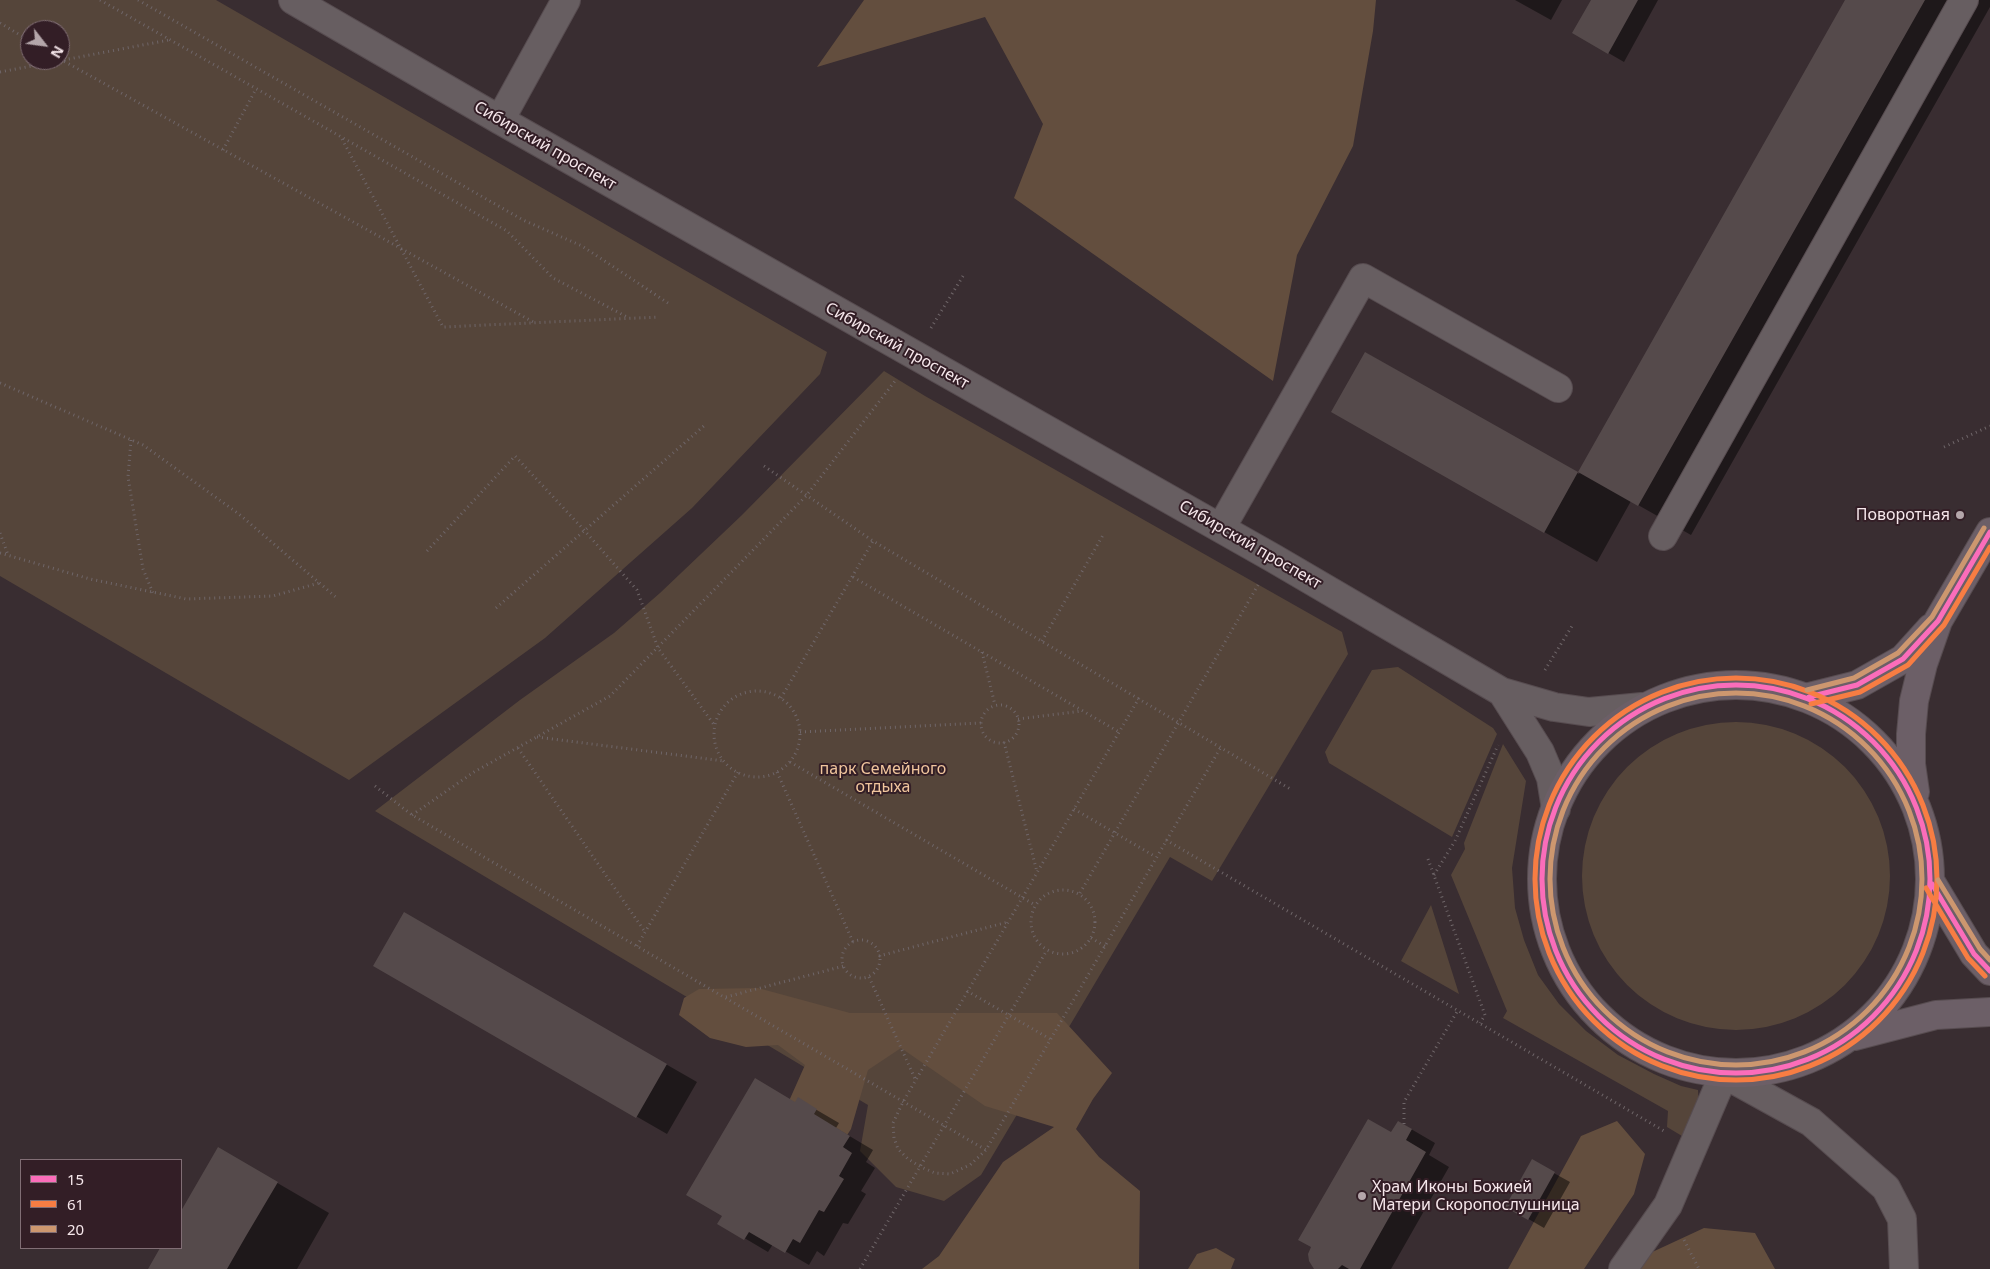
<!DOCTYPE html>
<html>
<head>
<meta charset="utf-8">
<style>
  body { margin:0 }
  #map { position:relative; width:1990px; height:1269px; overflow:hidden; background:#392d31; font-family:"Noto Sans",sans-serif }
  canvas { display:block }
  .legend { position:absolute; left:20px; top:1159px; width:162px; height:90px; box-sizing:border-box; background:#331e26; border:1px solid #816e75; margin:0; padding:6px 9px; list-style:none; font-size:15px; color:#f6e7eb }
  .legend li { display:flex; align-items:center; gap:10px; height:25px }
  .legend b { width:25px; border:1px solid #816e75 }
  .north { position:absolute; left:20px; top:20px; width:50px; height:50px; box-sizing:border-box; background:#331e26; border:1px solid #816e75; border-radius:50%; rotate:120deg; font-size:14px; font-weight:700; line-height:20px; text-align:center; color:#f6e7eb }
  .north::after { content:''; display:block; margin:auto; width:18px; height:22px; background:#b4a6aa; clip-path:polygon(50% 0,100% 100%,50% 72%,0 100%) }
</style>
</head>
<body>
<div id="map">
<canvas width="1990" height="1269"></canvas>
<ul class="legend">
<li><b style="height:6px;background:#fb6dba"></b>15</li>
<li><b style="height:6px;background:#f77d43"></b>61</li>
<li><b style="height:6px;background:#cd976f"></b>20</li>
</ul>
<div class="north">N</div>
</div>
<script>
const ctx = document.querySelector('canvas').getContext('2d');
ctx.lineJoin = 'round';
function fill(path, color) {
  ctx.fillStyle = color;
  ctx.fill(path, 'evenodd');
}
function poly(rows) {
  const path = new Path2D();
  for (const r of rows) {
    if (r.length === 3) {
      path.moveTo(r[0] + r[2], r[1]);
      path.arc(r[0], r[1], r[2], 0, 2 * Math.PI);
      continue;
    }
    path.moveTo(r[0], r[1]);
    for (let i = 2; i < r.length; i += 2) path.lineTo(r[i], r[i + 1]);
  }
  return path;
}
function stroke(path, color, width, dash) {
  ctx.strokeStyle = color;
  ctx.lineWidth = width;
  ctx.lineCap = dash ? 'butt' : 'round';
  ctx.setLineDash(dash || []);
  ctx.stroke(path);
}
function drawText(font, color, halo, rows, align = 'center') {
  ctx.font = font + ' "Noto Sans",sans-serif';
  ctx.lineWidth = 4;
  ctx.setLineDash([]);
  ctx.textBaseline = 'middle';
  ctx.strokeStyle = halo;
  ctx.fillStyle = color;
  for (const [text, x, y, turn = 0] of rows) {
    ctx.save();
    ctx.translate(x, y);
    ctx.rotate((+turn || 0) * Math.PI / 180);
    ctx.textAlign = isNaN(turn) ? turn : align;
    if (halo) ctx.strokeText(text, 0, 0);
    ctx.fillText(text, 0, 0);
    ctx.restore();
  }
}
fill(poly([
  [0,0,216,0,827,352,820,374,692,508,545,638,349,780,0,576],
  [30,30,60,30,60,60,30,60],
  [884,371,925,396,1342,632,1348,654,1212,881,1170,857,981,1175,944,1201,896,1187,860,1151,868,1105,375,811,520,700,614,633,660,593,742,515],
  [1398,667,1493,728,1497,734,1452,837,1329,763,1325,752,1372,670],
  [1736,876,154],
  [1503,744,1526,781,1512,868,1515,908,1524,940,1538,975,1559,1004,1586,1031,1618,1055,1654,1074,1681,1086,1698,1090,1699,1112,1687,1139,1667,1127,1668,1111,1503,1018,1507,1011,1451,875,1465,849,1464,843],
  [1431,905,1459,994,1401,961]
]), '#55453a');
fill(poly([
  [864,0,1376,0,1373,31,1353,146,1297,255,1273,381,1014,198,1043,124,985,17,817,67],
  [758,988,850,1013,1057,1013,1112,1073,1093,1099,1076,1129,1099,1157,1140,1191,1139,1269,922,1269,939,1256,1003,1162,1054,1127,985,1106,901,1048,868,1070,851,1129,828,1165,777,1128,805,1065,778,1045,746,1047,710,1038,679,1015,684,998,699,989],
  [1617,1121,1645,1154,1634,1194,1584,1269,1508,1269,1581,1136],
  [1704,1228,1755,1233,1775,1269,1639,1269,1648,1254],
  [1216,1248,1235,1259,1231,1269,1188,1269,1197,1254]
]), '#634e3e');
fill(poly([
  [1515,0,1562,0,1551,20],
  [1592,0,1658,0,1624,62,1574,33],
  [1847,0,1990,0,1990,7,1691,535,1631,501,1597,562,1384,441,1366,353,1579,474],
  [404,914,697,1082,667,1134,375,966],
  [798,1099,839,1123,836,1128,873,1150,866,1162,875,1168,861,1191,866,1194,848,1224,843,1223,824,1256,817,1251,809,1265,773,1244,768,1252,719,1223],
  [1399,1122,1435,1143,1429,1155,1449,1167,1391,1269,1317,1269],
  [219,1149,329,1213,297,1269,149,1269,161,1248,181,1248],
  [1532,1161,1570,1182,1544,1228,1506,1206]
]), '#0007');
fill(poly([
  [1591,0,1638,0,1608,54,1572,33],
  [1845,0,1925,0,1638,506,1578,472],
  [1365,352,1578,472,1544,533,1331,412],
  [404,912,667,1064,636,1118,373,966],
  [755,1078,795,1102,798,1097,817,1109,814,1114,850,1136,843,1147,852,1153,839,1176,844,1179,824,1212,819,1210,800,1243,793,1239,785,1253,749,1232,744,1240,717,1224,722,1216,686,1195],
  [1368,1119,1391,1132,1398,1121,1412,1129,1406,1140,1426,1152,1360,1269,1349,1269,1342,1265,1338,1269,1314,1269,1309,1261,1308,1254,1311,1247,1298,1240],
  [218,1147,278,1182,246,1236,227,1269,148,1269,160,1248,181,1248,181,1211],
  [1532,1159,1555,1172,1528,1220,1505,1207]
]), '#554a4b');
const minor = poly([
  [293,0,500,120,1273,558,1502,692,1554,707,1589,712,1642,707],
  [500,120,566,0],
  [1221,528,1363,278,1558,388],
  [1663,536,1964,0],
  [1502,692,1540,752,1551,778,1556,809],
  [1623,1269,1668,1205,1724,1074,1811,1122,1886,1188,1902,1219,1904,1269]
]);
const major = poly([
  [1736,879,194],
  [1809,697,1857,685,1903,659,1931,628],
  [1915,792,1911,764,1911,734,1914,701,1923,664,1938,621,1990,532],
  [1932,884,1974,954,1990,971],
  [1855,1036,1936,1015,1990,1012]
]);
stroke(minor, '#574c50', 30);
stroke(major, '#574c50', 30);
stroke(poly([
  [100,0,507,231,553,278,629,318],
  [138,0,523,220,582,246,668,303],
  [0,23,30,41],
  [60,59,535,323],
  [0,72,169,40],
  [342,139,443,327,659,317],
  [223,150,256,89],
  [931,328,963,276],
  [0,383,143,445,239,514,338,599],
  [131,440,128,477,143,569,153,593],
  [1944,447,1990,426],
  [764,466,873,541],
  [0,533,8,555],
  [427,551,515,456,584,530,637,590,658,648,715,726],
  [0,553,90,579,186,599,273,596,319,583],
  [853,577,1119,732],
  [496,608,705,425],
  [1042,641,1103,535],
  [982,652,995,705],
  [1545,670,1572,626],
  [757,734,43],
  [781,698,873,541,1292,790],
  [1139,698,903,1102,893,1123,894,1138,898,1149,908,1159,921,1167,935,1173,950,1174,970,1165,986,1150,1221,747],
  [1000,724,19],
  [1018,719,1082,711],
  [800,732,981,723],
  [537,737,724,761],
  [1004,742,1037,872],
  [518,748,645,932],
  [790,762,1035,905],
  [777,772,853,942],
  [375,786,412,815,986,1150],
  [1074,809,1156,857],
  [412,815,474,772,610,696,806,496,895,381],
  [1166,840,1664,1131],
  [1428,859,1485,1015,1480,1023],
  [1434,875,1455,841,1498,745],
  [1063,922,32],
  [1080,893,1258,585],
  [1091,938,1105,946],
  [861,959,19],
  [637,946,738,772],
  [879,956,1008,922],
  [869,977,916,1081],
  [967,991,1050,1039],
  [726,997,844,966],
  [1404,1124,1404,1102,1458,1010],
  [1684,1240,1699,1269],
  [860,1269,1047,950]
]), '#6f6669', 3, [1, 4]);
stroke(minor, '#675e61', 28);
stroke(major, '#6c5f67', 28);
stroke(poly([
  [1736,879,194],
  [1809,697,1857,685,1903,659,1938,621,1990,532],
  [1932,884,1974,954,1990,971]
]), '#fb6dba', 5);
stroke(poly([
  [1736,879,201],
  [1811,704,1860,692,1908,665,1944,625,1990,547],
  [1926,888,1968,958,1985,976]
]), '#f77d43', 5);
stroke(poly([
  [1807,690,1854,678,1898,653,1932,617,1984,528],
  [1736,879,186],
  [1938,880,1980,949,1990,960]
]), '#cd976f', 5);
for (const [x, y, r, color] of [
  [1960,515,5,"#b4a6aa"],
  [1362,1196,5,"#b4a6aa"]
]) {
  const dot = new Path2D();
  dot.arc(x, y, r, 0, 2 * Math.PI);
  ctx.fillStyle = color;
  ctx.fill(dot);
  stroke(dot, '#331e26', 2);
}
drawText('16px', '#f6e7eb', '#331e26', [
  ["Сибирский проспект",545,146,30],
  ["Сибирский проспект",897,346,29],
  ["Сибирский проспект",1250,545,30]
]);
drawText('16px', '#f6e7eb', '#331e26', [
  ["Поворотная",1950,515],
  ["Храм Иконы Божией",1372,1187,"left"],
  ["Матери Скоропослушница",1372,1205,"left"]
], 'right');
drawText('16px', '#f0c59d', '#331e26', [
  ["парк Семейного",883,769],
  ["отдыха",883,787]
]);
</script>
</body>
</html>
